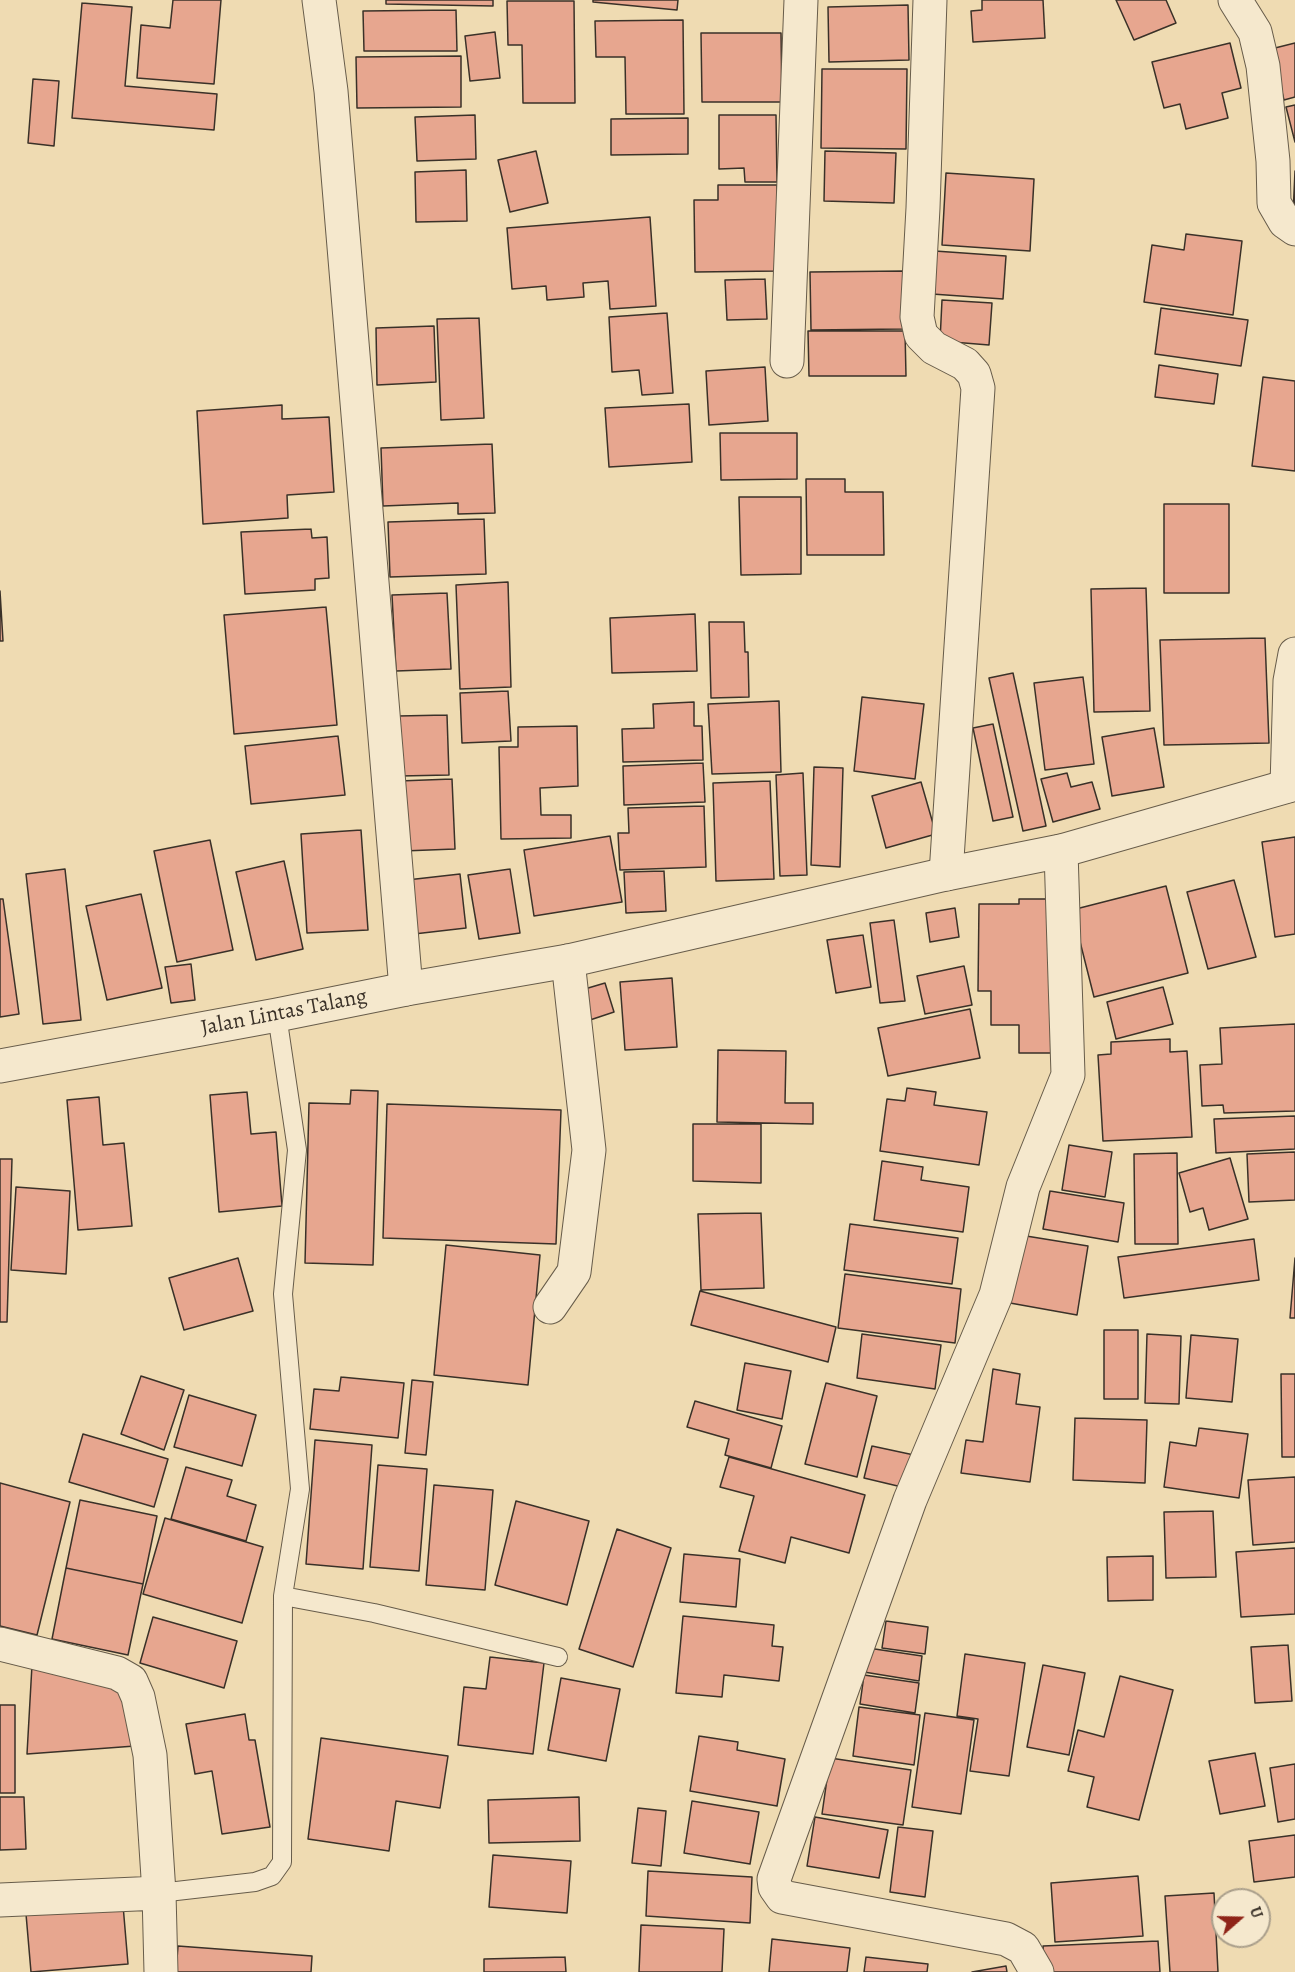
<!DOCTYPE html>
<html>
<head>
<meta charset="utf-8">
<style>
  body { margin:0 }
  #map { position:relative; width:1295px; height:1972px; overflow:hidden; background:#efdbb2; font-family:Alegreya,serif }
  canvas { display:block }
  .north { position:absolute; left:1211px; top:1888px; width:60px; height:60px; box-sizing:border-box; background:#f5e8cd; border:2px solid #aa9f8b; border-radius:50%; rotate:70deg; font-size:16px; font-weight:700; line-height:24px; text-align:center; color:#3a3128 }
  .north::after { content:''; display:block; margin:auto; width:21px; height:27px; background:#8f2418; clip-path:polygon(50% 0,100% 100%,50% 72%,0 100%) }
</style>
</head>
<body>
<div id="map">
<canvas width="1295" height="1972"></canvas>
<div class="north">U</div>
</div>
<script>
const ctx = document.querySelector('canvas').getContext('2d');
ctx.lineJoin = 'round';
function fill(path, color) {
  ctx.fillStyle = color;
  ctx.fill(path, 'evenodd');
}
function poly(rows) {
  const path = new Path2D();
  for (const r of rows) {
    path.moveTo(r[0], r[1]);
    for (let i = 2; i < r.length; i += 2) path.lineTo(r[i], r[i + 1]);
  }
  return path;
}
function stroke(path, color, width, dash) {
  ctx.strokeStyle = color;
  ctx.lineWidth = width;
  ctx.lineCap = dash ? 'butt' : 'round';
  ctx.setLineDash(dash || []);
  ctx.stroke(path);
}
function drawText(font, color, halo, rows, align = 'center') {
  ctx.font = font + ' Alegreya,serif';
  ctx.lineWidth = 6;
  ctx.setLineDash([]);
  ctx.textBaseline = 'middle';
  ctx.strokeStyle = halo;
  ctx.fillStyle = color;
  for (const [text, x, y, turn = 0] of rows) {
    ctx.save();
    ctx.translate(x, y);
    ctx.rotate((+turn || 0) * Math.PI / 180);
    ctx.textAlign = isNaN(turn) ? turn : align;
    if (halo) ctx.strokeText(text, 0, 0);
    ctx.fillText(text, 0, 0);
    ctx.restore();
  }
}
const building = poly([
  [173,0,221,0,214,84,137,78,141,25,170,28,173,0],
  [386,0,493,0,493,6,386,4,386,0],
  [593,0,678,0,677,10,593,2,593,0],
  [982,0,1043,0,1045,38,973,42,971,11,982,10,982,0],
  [1116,0,1166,0,1176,23,1134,40,1116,0],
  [507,1,574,1,575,103,523,103,522,45,508,45,507,1],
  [82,3,132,7,125,86,217,94,214,130,72,118,82,3],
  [908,5,909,60,829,62,828,7,908,5],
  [456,10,457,51,364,51,363,11,456,10],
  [683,20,684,114,626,114,625,57,596,57,595,21,683,20],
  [495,32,500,78,470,81,465,36,495,32],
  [701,33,781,33,782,102,702,102,701,33],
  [1230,43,1241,88,1222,93,1228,118,1186,129,1180,104,1164,108,1152,62,1230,43],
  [1295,43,1295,97,1284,100,1271,49,1295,43],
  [461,56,461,107,357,108,356,57,461,56],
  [822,69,907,69,906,149,821,148,822,69],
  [33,79,59,81,54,146,28,143,33,79],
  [1295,105,1295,142,1286,107,1295,105],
  [475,115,476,159,417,161,415,117,475,115],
  [719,115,776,115,777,182,745,182,744,168,719,169,719,115],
  [688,118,688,154,611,155,611,119,688,118],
  [536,151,548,203,510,212,498,160,536,151],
  [825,151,896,153,894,203,824,201,825,151],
  [466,170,467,221,416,222,415,172,466,170],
  [1295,171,1295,215,1293,215,1295,171],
  [946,173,1034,179,1030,251,942,245,946,173],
  [718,185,777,185,778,271,695,272,694,200,718,200,718,185],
  [650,217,656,306,610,309,608,281,583,283,584,297,547,300,546,286,512,289,507,228,650,217],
  [1186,234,1242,241,1233,315,1144,302,1152,245,1184,250,1186,234],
  [935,251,1006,256,1003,299,932,294,935,251],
  [904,271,904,329,811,330,810,272,904,271],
  [765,279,767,319,727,320,725,280,765,279],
  [942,300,992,303,989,345,940,341,942,300],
  [1161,308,1248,320,1241,366,1155,354,1161,308],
  [667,313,673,393,642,395,639,370,612,372,609,317,667,313],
  [479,318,484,418,441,420,437,319,479,318],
  [434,326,436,382,377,385,376,328,434,326],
  [808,331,905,331,906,376,809,376,808,331],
  [1159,365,1218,374,1214,404,1155,397,1159,365],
  [765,367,768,421,709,425,706,371,765,367],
  [1263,377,1295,381,1295,471,1252,466,1263,377],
  [689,404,692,462,609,467,605,408,689,404],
  [282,405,282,419,329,417,334,492,287,495,288,518,203,524,197,411,282,405],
  [720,433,797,433,797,479,721,480,720,433],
  [492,444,495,513,458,514,458,503,383,506,381,448,492,444],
  [806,479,845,479,845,492,883,492,884,555,807,555,806,479],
  [739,497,801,497,801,574,741,575,739,497],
  [1164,504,1229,504,1229,593,1164,593,1164,504],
  [484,519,486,574,390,577,388,522,484,519],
  [311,529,312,538,327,537,329,578,315,579,315,590,245,594,241,532,311,529],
  [508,582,511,687,460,689,456,585,508,582],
  [1146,588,1150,711,1094,712,1091,589,1146,588],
  [0,591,3,641,0,641,0,591],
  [447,593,451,669,396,671,392,595,447,593],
  [326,607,337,725,234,734,224,615,326,607],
  [695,614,697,671,612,673,610,618,695,614],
  [709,622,744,622,745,652,748,652,749,697,711,698,709,622],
  [1265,638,1269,743,1164,745,1160,640,1265,638],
  [1013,673,1046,826,1023,831,989,678,1013,673],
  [1083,677,1094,764,1045,770,1034,683,1083,677],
  [508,691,511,741,462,743,460,693,508,691],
  [862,697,924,704,915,779,854,771,862,697],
  [779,701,781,772,712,774,708,704,779,701],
  [694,702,694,726,702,726,703,760,623,762,622,729,654,728,653,704,694,702],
  [447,715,449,775,400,776,398,716,447,715],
  [993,724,1013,817,993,821,973,728,993,724],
  [577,726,578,786,540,788,541,815,571,815,571,838,501,839,499,747,518,747,518,727,577,726],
  [1154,728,1164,787,1112,796,1102,737,1154,728],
  [338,736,345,795,251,804,245,746,338,736],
  [703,763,705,802,624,805,623,766,703,763],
  [814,767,843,768,840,867,811,865,814,767],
  [803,773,807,875,780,876,776,775,803,773],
  [1067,773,1071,787,1092,782,1100,809,1053,822,1041,779,1067,773],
  [452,779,455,849,403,851,399,781,452,779],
  [770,781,774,879,716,881,713,783,770,781],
  [921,782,936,834,886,848,872,796,921,782],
  [704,806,706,867,620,870,618,833,629,833,628,808,704,806],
  [361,830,368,930,307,933,301,834,361,830],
  [610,836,622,902,534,916,524,850,610,836],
  [1295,837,1295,934,1275,937,1262,842,1295,837],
  [210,840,233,950,177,962,154,851,210,840],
  [284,861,303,949,256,960,236,872,284,861],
  [65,869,81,1020,43,1024,26,874,65,869],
  [510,869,520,933,479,939,468,875,510,869],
  [664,871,666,911,626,913,624,872,664,871],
  [460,874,466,928,414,934,407,880,460,874],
  [1234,880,1256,957,1208,969,1187,892,1234,880],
  [1166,886,1188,973,1094,997,1072,910,1166,886],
  [141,894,162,988,107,1000,86,906,141,894],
  [0,899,3,899,19,1014,0,1017,0,899],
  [1019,899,1053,899,1053,1053,1019,1053,1019,1025,991,1025,991,991,978,991,979,904,1019,904,1019,899],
  [955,908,959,937,930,942,926,913,955,908],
  [894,920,905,1001,880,1003,870,923,894,920],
  [863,935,871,987,836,993,827,940,863,935],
  [191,964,195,1000,171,1003,165,967,191,964],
  [964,966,972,1005,925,1014,917,976,964,966],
  [672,978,677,1047,625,1050,620,982,672,978],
  [605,983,614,1012,587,1021,578,991,605,983],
  [1163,987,1173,1024,1116,1039,1107,1002,1163,987],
  [970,1009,980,1058,888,1076,878,1028,970,1009],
  [1295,1024,1295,1111,1224,1113,1223,1105,1202,1106,1200,1065,1222,1064,1220,1028,1295,1024],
  [1170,1039,1170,1052,1187,1051,1192,1137,1103,1141,1098,1055,1111,1054,1111,1042,1170,1039],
  [718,1050,786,1051,785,1103,813,1103,813,1124,717,1122,718,1050],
  [907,1088,936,1092,934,1105,987,1112,979,1165,880,1151,887,1099,905,1101,907,1088],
  [351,1090,378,1091,373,1265,305,1263,309,1103,350,1104,351,1090],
  [247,1092,251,1134,276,1132,282,1206,219,1212,210,1095,247,1092],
  [99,1097,103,1145,124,1143,132,1226,78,1230,67,1100,99,1097],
  [387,1104,561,1110,556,1244,383,1238,387,1104],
  [1295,1116,1295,1149,1216,1153,1214,1119,1295,1116],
  [693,1124,761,1124,761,1183,693,1181,693,1124],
  [1069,1145,1112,1152,1105,1197,1062,1190,1069,1145],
  [1295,1152,1295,1200,1249,1202,1247,1154,1295,1152],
  [1177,1153,1178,1244,1135,1244,1134,1154,1177,1153],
  [1230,1158,1248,1219,1209,1230,1203,1208,1190,1212,1179,1173,1230,1158],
  [0,1159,12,1159,7,1322,0,1322,0,1159],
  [882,1161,923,1167,921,1180,969,1187,963,1232,874,1220,882,1161],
  [16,1187,70,1191,66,1274,11,1270,16,1187],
  [1050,1191,1124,1203,1118,1242,1043,1229,1050,1191],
  [761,1213,764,1288,701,1290,698,1214,761,1213],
  [850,1224,958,1238,952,1284,844,1270,850,1224],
  [1020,1235,1088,1246,1077,1315,1010,1303,1020,1235],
  [1254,1239,1259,1280,1124,1298,1118,1257,1254,1239],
  [446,1245,540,1255,528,1385,434,1375,446,1245],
  [238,1258,253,1311,184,1330,169,1278,238,1258],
  [1295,1258,1295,1318,1290,1318,1295,1258],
  [845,1274,961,1289,955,1343,838,1328,845,1274],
  [700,1291,836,1327,828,1362,691,1325,700,1291],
  [1104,1330,1138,1330,1138,1399,1104,1399,1104,1330],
  [862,1334,941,1345,935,1389,857,1378,862,1334],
  [1147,1334,1181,1336,1179,1404,1145,1403,1147,1334],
  [1191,1335,1238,1339,1232,1402,1186,1398,1191,1335],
  [745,1363,791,1371,782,1419,737,1410,745,1363],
  [993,1369,1020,1374,1016,1404,1040,1407,1030,1482,961,1473,966,1440,983,1442,993,1369],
  [1281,1374,1295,1374,1295,1457,1282,1457,1281,1374],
  [141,1376,184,1390,164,1450,121,1434,141,1376],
  [341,1377,404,1383,398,1438,310,1429,314,1389,339,1391,341,1377],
  [412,1380,433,1382,426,1455,405,1453,412,1380],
  [826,1383,877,1396,857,1477,805,1464,826,1383],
  [189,1395,256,1415,242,1466,174,1447,189,1395],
  [695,1401,782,1426,771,1468,725,1455,729,1439,687,1427,695,1401],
  [1075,1418,1147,1420,1145,1483,1073,1480,1075,1418],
  [1199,1428,1248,1434,1239,1498,1164,1487,1170,1442,1196,1446,1199,1428],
  [83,1434,168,1459,154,1507,69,1482,83,1434],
  [315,1440,372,1445,363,1569,306,1564,315,1440],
  [872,1446,914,1455,906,1488,864,1478,872,1446],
  [729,1457,865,1495,849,1553,791,1537,785,1563,739,1551,754,1496,720,1487,729,1457],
  [378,1465,427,1469,419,1571,370,1567,378,1465],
  [186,1467,232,1480,227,1496,256,1505,246,1541,171,1519,186,1467],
  [1295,1477,1295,1542,1253,1545,1248,1480,1295,1477],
  [0,1483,70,1502,37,1635,0,1626,0,1483],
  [434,1485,493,1490,485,1590,426,1585,434,1485],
  [80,1500,157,1516,143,1584,66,1568,80,1500],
  [516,1501,589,1521,567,1605,495,1585,516,1501],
  [1213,1511,1216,1577,1166,1578,1164,1512,1213,1511],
  [165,1518,263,1547,242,1623,143,1594,165,1518],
  [617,1529,671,1548,633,1667,579,1649,617,1529],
  [1295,1548,1295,1614,1241,1617,1236,1552,1295,1548],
  [684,1554,740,1559,736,1607,680,1602,684,1554],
  [1153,1556,1153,1600,1108,1601,1107,1557,1153,1556],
  [66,1568,143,1584,128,1655,52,1639,66,1568],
  [683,1616,774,1625,772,1646,783,1647,779,1681,724,1675,722,1697,676,1693,683,1616],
  [153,1617,237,1641,224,1688,140,1663,153,1617],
  [886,1621,928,1627,925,1654,882,1648,886,1621],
  [1288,1645,1292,1701,1255,1703,1251,1647,1288,1645],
  [868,1648,922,1656,919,1681,864,1672,868,1648],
  [965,1654,1025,1663,1009,1776,970,1771,978,1719,957,1716,965,1654],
  [490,1657,544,1663,533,1754,458,1745,464,1687,486,1689,490,1657],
  [32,1665,123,1690,135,1746,27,1754,32,1665],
  [1043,1665,1085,1673,1069,1755,1027,1747,1043,1665],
  [864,1675,919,1683,915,1713,860,1704,864,1675],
  [1120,1676,1173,1690,1139,1820,1087,1807,1094,1777,1068,1771,1078,1730,1104,1737,1120,1676],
  [561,1678,620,1689,606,1761,548,1750,561,1678],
  [0,1705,15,1705,15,1793,0,1793,0,1705],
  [859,1707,920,1715,914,1765,853,1756,859,1707],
  [925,1713,974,1720,961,1814,912,1807,925,1713],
  [245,1714,249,1740,255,1740,270,1827,222,1834,212,1771,195,1774,186,1724,245,1714],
  [699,1736,738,1742,737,1750,785,1759,777,1806,690,1791,699,1736],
  [321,1738,448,1756,440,1808,396,1801,389,1851,308,1839,321,1738],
  [1255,1753,1265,1806,1220,1814,1209,1761,1255,1753],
  [830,1758,911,1770,903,1825,822,1814,830,1758],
  [1295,1764,1295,1819,1278,1822,1270,1768,1295,1764],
  [0,1797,24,1797,26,1849,0,1850,0,1797],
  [579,1797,580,1841,489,1843,488,1800,579,1797],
  [692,1801,759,1812,750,1864,684,1853,692,1801],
  [638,1808,666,1811,661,1866,632,1863,638,1808],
  [815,1817,888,1830,879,1878,807,1866,815,1817],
  [898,1827,933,1831,925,1897,890,1892,898,1827],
  [1295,1835,1295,1877,1254,1882,1249,1841,1295,1835],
  [493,1855,571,1861,567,1913,489,1907,493,1855],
  [648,1871,752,1877,750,1923,646,1916,648,1871],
  [1138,1876,1143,1936,1055,1942,1051,1883,1138,1876],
  [1214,1893,1218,1972,1170,1972,1165,1896,1214,1893],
  [123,1905,128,1964,31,1972,26,1914,123,1905],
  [641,1925,724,1929,722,1972,639,1972,641,1925],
  [772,1939,850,1948,847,1972,769,1972,772,1939],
  [1158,1941,1160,1972,1045,1972,1043,1946,1158,1941],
  [178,1946,312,1956,311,1972,176,1972,178,1946],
  [565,1957,566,1972,484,1972,484,1959,565,1957],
  [866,1957,928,1964,927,1972,864,1972,866,1957],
  [1006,1966,1007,1972,972,1972,1006,1966]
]);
fill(building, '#e7a68f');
stroke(building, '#3a3128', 1.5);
const service = poly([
  [283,1596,374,1613,558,1657],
  [159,1893,255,1882,272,1876,282,1862,283,1596,300,1489,283,1294,297,1150,277,1015]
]);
const minor = poly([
  [319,0,331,91,406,989],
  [930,0,923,208,917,317,921,335,934,348,965,364,974,374,978,388,946,874],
  [1235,0,1255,32,1263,66,1273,161,1274,203,1285,222,1295,229],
  [787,361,801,0],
  [1287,786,1290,681,1295,654],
  [550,1307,574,1272,589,1150,568,961],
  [0,1644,117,1673,131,1681,138,1697,150,1755,159,1893,161,1972],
  [0,1900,159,1893],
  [1037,1972,1023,1948,1006,1939,782,1897,775,1887,774,1879,910,1500,996,1295,1023,1187,1068,1075,1061,851]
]);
const tertiary = poly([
  [0,1066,277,1015,406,989,568,961,946,874,1061,851,1295,784]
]);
stroke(service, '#675c4a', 20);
stroke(minor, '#675c4a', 35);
stroke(tertiary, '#675c4a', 35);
stroke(service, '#f5e8cd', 18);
stroke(minor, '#f5e8cd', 33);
stroke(tertiary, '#f5e8cd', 33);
drawText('22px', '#3a3128', '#f5e8cd', [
  ["Jalan Lintas Talang",284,1013,-11]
]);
</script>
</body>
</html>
